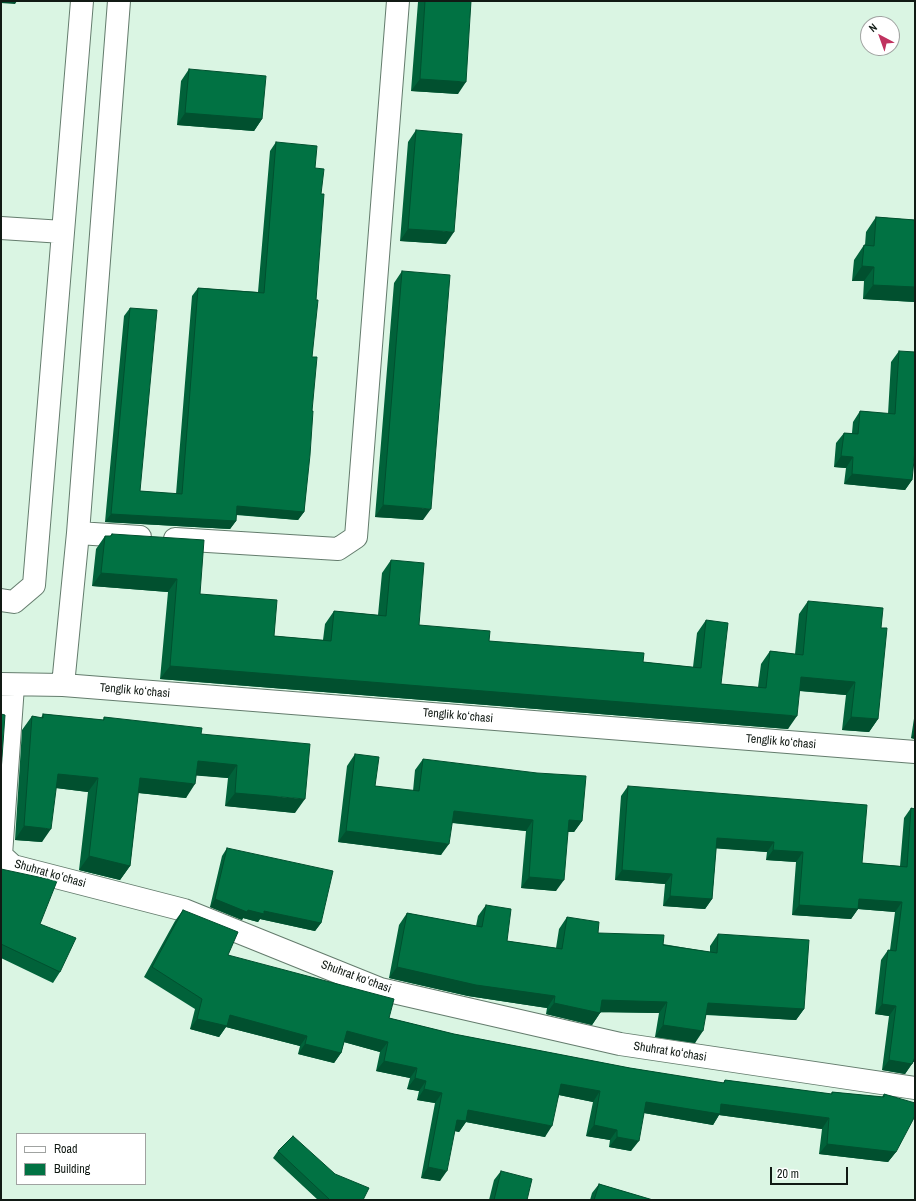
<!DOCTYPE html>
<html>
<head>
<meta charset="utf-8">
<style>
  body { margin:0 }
  #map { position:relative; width:916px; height:1201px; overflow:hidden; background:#daf5e3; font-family:"Archivo Narrow",sans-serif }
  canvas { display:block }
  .frame { position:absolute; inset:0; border:2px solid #111a14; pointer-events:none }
  .legend { position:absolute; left:16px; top:1133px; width:130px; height:52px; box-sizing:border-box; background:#fff; border:1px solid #a0a3a1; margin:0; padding:5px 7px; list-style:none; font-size:12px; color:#111a14 }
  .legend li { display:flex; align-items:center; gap:8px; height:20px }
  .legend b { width:20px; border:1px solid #a0a3a1 }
  .north { position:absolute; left:860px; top:16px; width:40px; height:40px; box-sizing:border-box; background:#fff; border:1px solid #a0a3a1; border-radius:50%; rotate:319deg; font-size:11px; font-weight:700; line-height:16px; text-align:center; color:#111a14 }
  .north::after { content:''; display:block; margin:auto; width:14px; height:18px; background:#c0325f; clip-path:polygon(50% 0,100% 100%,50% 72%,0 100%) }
  .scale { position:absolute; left:770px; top:1167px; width:78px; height:18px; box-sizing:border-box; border:2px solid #111a14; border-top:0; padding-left:5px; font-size:12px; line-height:14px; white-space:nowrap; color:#111a14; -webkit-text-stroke:3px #fff; paint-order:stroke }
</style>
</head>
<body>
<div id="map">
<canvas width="916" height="1201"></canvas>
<div class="frame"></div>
<ul class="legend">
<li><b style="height:5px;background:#fff"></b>Road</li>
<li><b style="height:11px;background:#017243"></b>Building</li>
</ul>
<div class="north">N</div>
<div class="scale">20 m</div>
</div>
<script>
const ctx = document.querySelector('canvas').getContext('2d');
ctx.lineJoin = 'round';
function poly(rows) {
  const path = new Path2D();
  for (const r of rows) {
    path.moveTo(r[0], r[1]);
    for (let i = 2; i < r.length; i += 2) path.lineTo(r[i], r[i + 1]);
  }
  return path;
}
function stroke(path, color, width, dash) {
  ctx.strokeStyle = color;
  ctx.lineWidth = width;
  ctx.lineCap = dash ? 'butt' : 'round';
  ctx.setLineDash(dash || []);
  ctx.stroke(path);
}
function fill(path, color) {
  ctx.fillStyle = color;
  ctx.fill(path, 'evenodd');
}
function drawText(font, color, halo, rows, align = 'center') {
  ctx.font = font + ' "Archivo Narrow",sans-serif';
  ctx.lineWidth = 4;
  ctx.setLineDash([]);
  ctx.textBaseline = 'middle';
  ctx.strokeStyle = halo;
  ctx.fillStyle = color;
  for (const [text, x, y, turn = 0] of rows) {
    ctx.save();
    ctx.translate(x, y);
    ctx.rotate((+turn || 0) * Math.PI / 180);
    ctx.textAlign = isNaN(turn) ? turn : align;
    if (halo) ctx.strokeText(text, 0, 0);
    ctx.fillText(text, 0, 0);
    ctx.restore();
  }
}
const minor = poly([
  [1,228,63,232],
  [78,533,140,537],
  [175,539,338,549,356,537,398,1],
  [1,600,14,602,34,585,82,1],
  [1,684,63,685,915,752],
  [63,685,78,533,119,1],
  [13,686,1,855,13,866,184,910,380,989,620,1044,915,1088]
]);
stroke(minor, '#647c6d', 24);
stroke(minor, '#fff', 22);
fill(poly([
  [418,1,471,1,458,94,411,91,418,2],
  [189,69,262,119,254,131,177,125,181,81],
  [416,130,446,244,400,241,408,142],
  [276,142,315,168,321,194,312,357,312,411,304,512,298,520,236,515,236,521,230,529,105,522,124,316,130,308,140,491,176,494,192,296,198,288,258,292,270,151],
  [876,217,915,220,915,302,863,299,864,281,852,281,854,260,864,245,865,245,866,232],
  [402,271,423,520,375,517,394,283],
  [899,351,912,480,905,490,844,484,846,468,834,467,836,443,844,433,852,433,853,422,860,411,888,414,891,362],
  [112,534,200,594,274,636,323,640,325,624,334,611,378,615,382,573,391,560,419,625,489,641,643,662,693,667,697,633,706,620,721,684,758,687,761,664,770,651,795,654,799,614,808,601,881,628,878,719,869,732,842,730,846,695,799,691,788,729,160,679,168,592,92,586,96,549,105,536,110,536],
  [915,712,915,739,911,738],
  [43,714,103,720,104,717,201,734,295,813,225,806,228,778,196,775,186,798,138,793,130,866,120,880,79,870,88,792,56,788,42,842,15,840,22,730,32,716,41,718],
  [355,754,375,786,413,791,415,770,423,759,582,821,574,832,568,832,556,891,521,888,526,831,452,823,441,855,338,842,347,766],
  [628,786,862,863,900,866,904,818,911,808,915,809,915,1062,913,1062,905,1074,882,1070,889,1016,875,1014,881,960,888,950,890,950,895,912,858,909,851,919,792,915,796,862,766,860,767,852,716,848,712,899,705,909,663,906,665,884,615,880,621,796],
  [227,848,321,923,315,931,260,919,258,922,243,918,242,920,210,907,222,856],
  [1,869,40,924,60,972,53,983,1,958],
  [486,905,507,941,556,948,559,929,567,917,598,933,710,952,710,946,718,934,804,1009,796,1020,706,1015,695,1043,655,1037,659,1013,601,1012,600,1013,592,1025,546,1014,547,1008,468,996,389,978,399,925,407,913,476,926,478,916],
  [183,910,228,955,389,1018,454,1034,630,1068,723,1083,725,1080,831,1094,832,1092,882,1097,884,1094,896,1152,888,1162,819,1154,822,1129,719,1115,713,1125,644,1113,631,1151,609,1147,610,1140,586,1136,593,1102,559,1095,545,1137,466,1122,459,1132,455,1131,440,1181,421,1178,435,1103,417,1100,419,1091,407,1089,410,1078,376,1071,380,1052,344,1042,341,1053,334,1063,298,1054,300,1046,226,1027,219,1037,190,1029,195,1009,144,977,175,921],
  [278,1151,363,1200,318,1200,273,1158],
  [501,1171,527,1200,489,1200,494,1180],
  [599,1184,653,1200,590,1200,592,1193]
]), '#01623a');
fill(poly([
  [1,1,17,1,15,4,1,3],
  [420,79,466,82,458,94,411,91],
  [185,113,262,119,254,131,177,125],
  [408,229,454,232,446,244,400,241],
  [862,266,874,267,864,281,852,281],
  [873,285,915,287,915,302,863,299],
  [841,456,853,457,846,468,834,467],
  [852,474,912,480,905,490,844,484],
  [383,505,431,509,423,520,375,517],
  [237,506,304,512,298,520,231,514],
  [111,514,236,521,230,529,105,522],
  [101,573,177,579,168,592,92,586],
  [170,666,797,716,788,729,160,679],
  [801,677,855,682,846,695,791,690],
  [851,717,878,719,869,732,842,730],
  [915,733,915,739,911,738],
  [198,761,237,765,228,778,189,775],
  [58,774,98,778,88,792,48,787],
  [140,778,195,784,186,798,130,792],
  [235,793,305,799,295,813,225,806],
  [454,811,533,820,526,831,446,822],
  [569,820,582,821,574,832,561,831],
  [24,826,51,829,42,842,15,840],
  [346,831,449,844,441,855,338,842],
  [717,838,774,842,767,852,710,848],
  [773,850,803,852,796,862,766,860],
  [89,856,130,866,120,880,79,870],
  [622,870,672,874,665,884,615,880],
  [529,877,564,880,556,891,521,888],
  [670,896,712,899,705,909,663,906],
  [215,899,248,910,264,911,321,923,315,931,260,919,258,922,243,918,242,920,210,907],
  [859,899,902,902,895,912,858,909,851,919,792,915,799,905],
  [397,967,555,996,547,1008,468,996,389,978],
  [602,1000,667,1002,659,1013,594,1012],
  [554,1003,600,1013,592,1025,546,1014],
  [708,1003,804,1009,796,1020,700,1014],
  [882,1004,896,1006,889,1016,875,1014],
  [230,1015,307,1036,300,1046,226,1027,219,1037,190,1029,197,1019],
  [663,1025,703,1031,695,1043,655,1037],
  [347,1031,388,1042,380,1052,340,1041],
  [305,1044,341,1053,334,1063,298,1054],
  [889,1060,912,1064,905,1074,882,1070],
  [384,1061,417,1068,410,1078,376,1071],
  [415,1078,426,1081,419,1091,407,1089],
  [561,1084,600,1091,593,1102,554,1094],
  [424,1089,442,1093,435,1103,417,1100],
  [646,1102,721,1104,829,1118,822,1129,719,1115,713,1125,638,1112],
  [468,1110,552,1126,545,1137,466,1122,459,1132,450,1130,457,1120],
  [594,1125,617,1130,610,1140,586,1136],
  [617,1137,639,1141,631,1151,609,1147],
  [827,1144,896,1152,888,1162,819,1154],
  [428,1167,447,1171,440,1181,421,1178]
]), '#01502f');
const building = poly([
  [425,1,471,1,466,82,420,79,425,1],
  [189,69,266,76,262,119,185,113,189,69],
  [416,130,462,134,454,232,408,229,416,130],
  [276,142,317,146,315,168,324,169,321,194,324,194,316,300,318,300,312,357,317,357,312,411,313,411,310,455,304,512,237,506,236,521,111,514,130,308,157,310,140,491,182,494,198,288,264,293,276,142],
  [876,217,915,220,915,287,873,285,874,267,862,266,864,245,874,246,876,217],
  [402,271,450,275,431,509,383,505,402,271],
  [899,351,915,352,915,450,912,480,852,474,853,457,841,456,844,433,858,434,860,411,895,414,899,351],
  [112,534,204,540,200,594,277,600,274,636,331,641,334,611,386,616,391,560,424,563,419,625,490,631,489,641,644,653,643,662,701,668,706,620,728,623,721,684,766,688,770,651,803,655,808,601,883,608,881,628,887,628,878,719,851,717,855,682,801,677,797,716,170,666,177,579,101,573,105,536,111,536,112,534],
  [1,714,5,715,1,772,1,714],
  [43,714,104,720,104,717,202,728,201,734,310,744,305,799,235,793,237,765,198,761,195,784,140,778,130,866,89,856,98,778,58,774,51,829,24,826,32,716,43,718,43,714],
  [355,754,379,757,375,786,419,791,423,759,537,773,586,776,582,821,569,820,564,880,529,877,533,820,454,811,449,844,346,831,355,754],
  [628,786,867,805,862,863,907,867,911,808,915,809,915,1057,912,1064,889,1060,896,1006,882,1004,888,950,896,951,902,902,859,899,858,909,799,905,803,852,773,850,774,842,717,838,712,899,670,896,672,874,622,870,628,786],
  [227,848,333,871,321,923,264,911,264,914,248,910,247,912,215,899,227,848],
  [1,869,57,881,40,924,76,938,60,972,1,944,1,869],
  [486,905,511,909,507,941,562,949,567,917,599,922,598,933,664,935,663,945,717,953,718,934,809,940,804,1009,708,1003,703,1031,663,1025,667,1002,602,1000,600,1013,554,1003,555,996,476,985,397,967,407,913,482,927,486,905],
  [183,910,238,932,228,955,394,999,389,1018,454,1034,630,1068,724,1083,725,1080,832,1094,832,1092,884,1097,884,1094,915,1103,915,1116,896,1152,827,1144,829,1118,721,1104,720,1114,646,1102,639,1141,617,1137,617,1130,594,1125,600,1091,561,1084,552,1126,468,1110,466,1121,457,1120,447,1171,428,1167,442,1093,424,1089,426,1081,415,1078,417,1068,384,1061,388,1042,347,1031,341,1053,305,1044,307,1036,230,1015,227,1026,197,1019,202,999,152,967,183,910],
  [293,1136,335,1174,369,1188,363,1200,328,1200,329,1199,278,1151,293,1136],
  [501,1171,532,1179,527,1200,494,1200,501,1171],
  [599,1184,653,1200,594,1200,599,1184]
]);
fill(building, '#017243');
stroke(building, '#01502f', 1);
drawText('12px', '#111a14', '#fff', [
  ["Tenglik koʻchasi",135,691,5],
  ["Tenglik koʻchasi",458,716,5],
  ["Tenglik koʻchasi",781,742,5],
  ["Shuhrat koʻchasi",50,874,16],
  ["Shuhrat koʻchasi",356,977,20],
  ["Shuhrat koʻchasi",670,1052,9]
]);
</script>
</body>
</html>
